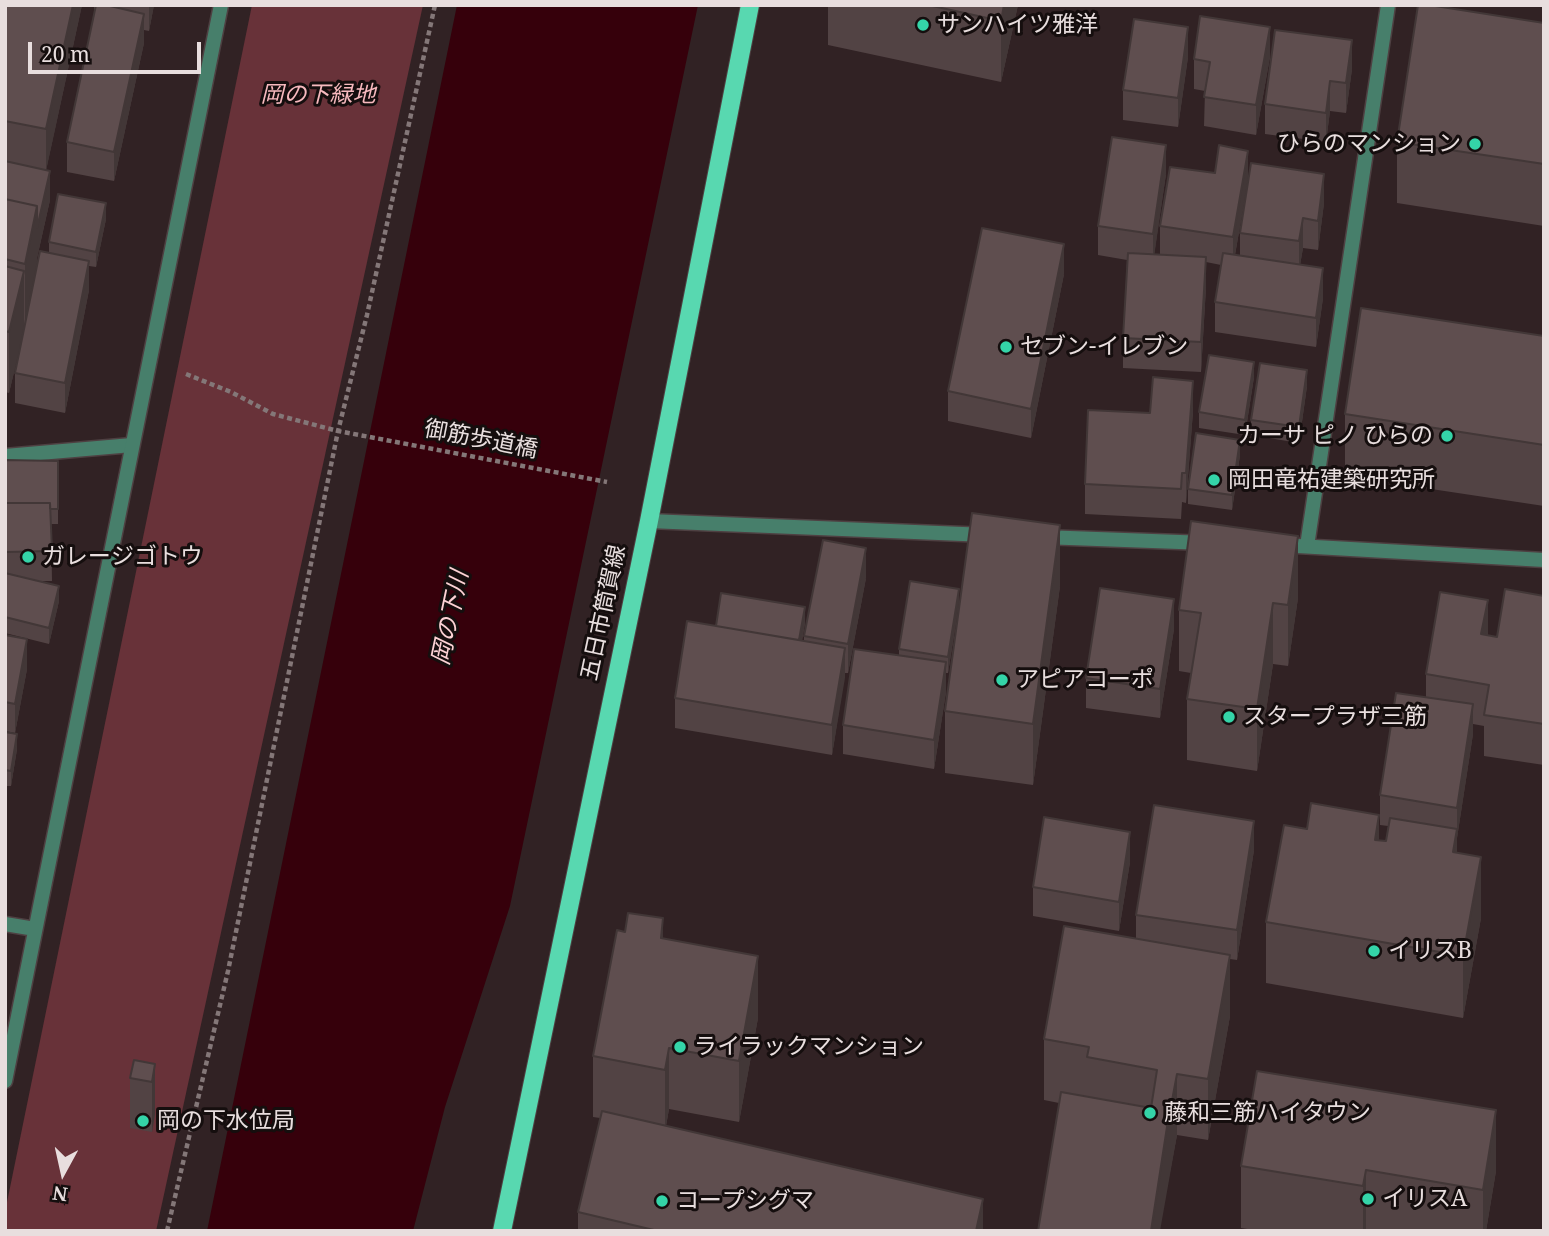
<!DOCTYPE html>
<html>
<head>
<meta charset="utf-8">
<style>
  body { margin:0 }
  #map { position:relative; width:1549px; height:1236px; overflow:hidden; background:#312224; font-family:"Noto Serif",serif }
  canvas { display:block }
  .frame { position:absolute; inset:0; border:7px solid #e8dede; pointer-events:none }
  .north { position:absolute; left:28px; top:1138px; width:70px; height:70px; -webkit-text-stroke:5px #150e0e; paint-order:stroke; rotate:188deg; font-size:19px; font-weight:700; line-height:28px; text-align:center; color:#e8dede }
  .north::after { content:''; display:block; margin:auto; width:24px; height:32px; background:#e8dede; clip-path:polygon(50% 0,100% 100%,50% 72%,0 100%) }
  .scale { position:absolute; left:28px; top:42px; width:173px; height:32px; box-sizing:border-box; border:4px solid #e8dede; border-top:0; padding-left:9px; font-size:21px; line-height:24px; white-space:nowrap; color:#e8dede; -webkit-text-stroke:5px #150e0e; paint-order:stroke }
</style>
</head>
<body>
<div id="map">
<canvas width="1549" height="1236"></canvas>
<div class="frame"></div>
<div class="north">N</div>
<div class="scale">20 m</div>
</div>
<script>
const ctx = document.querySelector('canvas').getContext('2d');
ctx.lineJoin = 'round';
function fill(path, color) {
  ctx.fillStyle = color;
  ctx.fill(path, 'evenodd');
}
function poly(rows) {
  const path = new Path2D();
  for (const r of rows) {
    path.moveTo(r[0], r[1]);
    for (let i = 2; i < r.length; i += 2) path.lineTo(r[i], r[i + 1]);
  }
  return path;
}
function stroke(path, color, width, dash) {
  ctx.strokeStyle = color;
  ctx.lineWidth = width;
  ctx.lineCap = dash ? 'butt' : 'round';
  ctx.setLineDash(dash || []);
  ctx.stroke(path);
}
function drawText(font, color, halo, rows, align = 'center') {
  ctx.font = font + ' "Noto Serif","Noto Sans JP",serif';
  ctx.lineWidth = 6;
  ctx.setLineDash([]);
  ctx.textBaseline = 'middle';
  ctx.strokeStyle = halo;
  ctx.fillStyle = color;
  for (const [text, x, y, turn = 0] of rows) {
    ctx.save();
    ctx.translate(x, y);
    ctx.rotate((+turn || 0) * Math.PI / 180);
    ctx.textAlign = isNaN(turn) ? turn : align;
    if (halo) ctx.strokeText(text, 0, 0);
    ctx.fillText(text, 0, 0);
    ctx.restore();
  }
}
fill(poly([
  [252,5,423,5,156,1231,5,1231,5,1212]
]), '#683239');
fill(poly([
  [457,5,698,5,510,906,445,1107,413,1231,207,1231]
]), '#36000b');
const lane = poly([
  [5,456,132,445]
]);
const street = poly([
  [649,521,987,535],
  [1042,537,1207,543],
  [1280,545,1544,560],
  [1307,546,1388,5],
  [5,924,35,929],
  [5,1081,221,5]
]);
const primary = poly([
  [502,1231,649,521,750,5]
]);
stroke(lane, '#4e4042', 17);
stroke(street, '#4e4042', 17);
stroke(primary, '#4e4042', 20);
stroke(poly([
  [186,374,231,392,273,414,338,431,607,482],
  [167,1231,228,971,338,431,367,315,435,5]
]), '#847778', 4.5, [5, 3.5]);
stroke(lane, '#477f6b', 14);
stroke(street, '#477f6b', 14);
stroke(primary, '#58d8b0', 18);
fill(poly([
  [5,5,82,5,46,170,50,200,37,258,37,262,49,253,49,242,106,219,96,267,89,266,89,290,65,413,15,403,15,373,23,334,9,393,5,392],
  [94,5,154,5,149,31,144,30,144,43,114,181,67,172,67,142,94,14],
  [828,5,1018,5,1001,82,828,45],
  [1544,23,1544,226,1397,203,1397,142],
  [1188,57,1178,127,1123,120,1123,90],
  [1270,57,1256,135,1204,126,1205,91,1194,89,1194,59],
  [1352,69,1346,113,1330,111,1326,142,1265,134,1265,104],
  [1166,174,1154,255,1160,255,1160,226,1248,178,1324,203,1318,250,1303,248,1300,265,1323,298,1316,347,1215,332,1215,302,1221,265,1206,262,1206,287,1201,372,1123,368,1123,338,1127,260,1098,255,1098,226],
  [1246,192,1240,233,1240,256,1235,255],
  [1064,274,1031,438,948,421,948,391],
  [1544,336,1544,506,1345,476,1345,414],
  [1254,377,1245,435,1199,428,1199,412],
  [1307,386,1299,443,1251,435,1251,420],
  [1193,411,1186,503,1182,502,1181,519,1085,514,1085,484,1150,413],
  [1240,455,1232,510,1188,504,1188,489],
  [5,460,58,461,58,524,51,524,52,581,39,581,59,601,49,644,5,633],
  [866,578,848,673,845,673,832,755,675,728,675,698,716,626,805,623,802,641,804,641,804,636],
  [1060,586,1033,785,945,773,945,711],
  [1544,596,1544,765,1484,756,1484,726,1473,724,1473,734,1457,838,1457,852,1481,918,1463,1018,1266,983,1266,922,1379,840,1386,841,1388,826,1380,825,1380,795,1426,697,1426,674,1488,635,1497,637],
  [1298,598,1288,666,1273,664,1257,771,1187,760,1187,699,1191,673,1179,671,1179,610],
  [959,604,948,673,946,673,946,692,934,769,843,754,843,725,899,655,899,649],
  [1174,629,1160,718,1086,708,1086,678],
  [5,635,27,669,15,733,5,731],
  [5,732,17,749,11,786,5,786],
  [1254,850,1237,960,1230,959,1230,1016,1208,1140,1177,1135,1167,1188,1059,1103,1044,1100,1044,1039,1136,938,1136,915],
  [1130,862,1119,931,1033,916,1033,887],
  [625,932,663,938,758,1018,739,1122,669,1109,666,1126,983,1231,578,1231,578,1212,600,1118,593,1117,593,1056],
  [155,1064,155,1114,152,1132,130,1128,130,1078],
  [1241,1166,1496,1171,1486,1231,1260,1231,1241,1228]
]), '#524344');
fill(poly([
  [73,5,82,5,46,171,46,129],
  [149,5,154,5,149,31],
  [1004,5,1018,5,1001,82,1001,21],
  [144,14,144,43,114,181,114,152],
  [1188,27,1188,57,1178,127,1178,98],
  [1270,27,1270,57,1256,135,1256,105],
  [1352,40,1352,69,1346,113,1346,83],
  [1330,81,1330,111,1326,142,1326,113],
  [1166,145,1166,174,1153,264,1153,234],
  [1248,151,1248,180,1233,266,1233,237],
  [50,171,50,200,37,258,37,268,25,325,25,264,37,206],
  [1324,174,1324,203,1318,250,1318,221],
  [106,203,106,219,96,267,96,252],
  [1303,218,1303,248,1299,271,1299,241],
  [1064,244,1064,274,1031,438,1031,409],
  [1206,257,1206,287,1201,372,1201,342],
  [89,261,89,290,65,413,65,383],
  [1323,268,1323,298,1316,347,1316,318],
  [24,271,24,332,9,393,9,332],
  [1254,362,1254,377,1245,435,1245,420],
  [1307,370,1307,386,1299,443,1299,427],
  [1193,381,1193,411,1186,503,1186,473],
  [1240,440,1240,455,1232,510,1232,495],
  [1060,525,1060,586,1033,785,1033,724],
  [1298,536,1298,598,1288,666,1288,605],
  [866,548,866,578,848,673,848,644],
  [59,586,59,601,49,644,49,628],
  [959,589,959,604,948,673,948,657],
  [1174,599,1174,629,1160,718,1160,689],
  [1488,600,1488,642,1481,634],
  [1273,603,1273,664,1257,771,1257,709],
  [805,607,805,623,798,662,798,646],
  [27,639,27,669,15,733,15,704],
  [845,648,845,678,832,755,832,725],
  [946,662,946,692,934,769,934,740],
  [1473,704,1473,734,1457,838,1457,808],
  [17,734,17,749,11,786,11,771],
  [1379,815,1379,876,1375,840],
  [1254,821,1254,850,1237,960,1237,930],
  [1457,829,1457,890,1453,852],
  [1130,832,1130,862,1119,931,1119,902],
  [1481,857,1481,918,1463,1018,1463,956],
  [663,918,663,979,661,938],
  [1230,955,1230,1016,1208,1140,1208,1079],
  [758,956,758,1018,739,1122,739,1061],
  [669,1048,669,1109,665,1131,665,1070],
  [155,1064,155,1114,152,1132,152,1082],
  [1177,1074,1177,1135,1160,1231,1151,1231,1167,1127],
  [1496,1110,1496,1171,1486,1231,1483,1231,1483,1190],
  [1366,1170,1366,1231,1363,1231,1363,1186],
  [983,1199,983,1231,976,1231]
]), '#423737');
const building = poly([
  [5,5,73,5,46,129,5,121,5,5],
  [96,5,106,5,144,14,114,152,67,142,96,5],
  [928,5,1004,5,1001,21,928,5],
  [1418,5,1429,5,1544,23,1544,164,1397,142,1418,5],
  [1200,16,1270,27,1256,105,1204,97,1210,62,1194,59,1200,16],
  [1134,19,1188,27,1178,98,1123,90,1134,19],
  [1275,30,1352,40,1346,83,1330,81,1326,113,1265,104,1275,30],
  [1112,137,1166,145,1153,234,1098,226,1112,137],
  [1219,145,1248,151,1233,237,1160,226,1170,167,1215,173,1219,145],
  [5,161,50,171,37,228,37,206,5,199,5,161],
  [1251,163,1324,174,1318,221,1303,218,1299,241,1240,233,1251,163],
  [58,194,106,203,96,252,49,242,58,194],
  [5,199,37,206,25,264,5,259,5,199],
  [982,228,1064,244,1031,409,948,391,982,228],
  [40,251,89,261,65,383,15,373,40,251],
  [1128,253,1206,257,1201,342,1123,338,1128,253],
  [1223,253,1323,268,1316,318,1215,302,1223,253],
  [5,266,24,271,9,332,5,331,5,266],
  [1361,308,1544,336,1544,445,1345,414,1361,308],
  [1209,355,1254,362,1245,420,1199,412,1209,355],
  [1260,363,1307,370,1299,427,1251,420,1260,363],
  [1153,377,1193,381,1186,473,1182,473,1181,489,1085,484,1088,410,1150,413,1153,377],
  [1196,433,1240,440,1232,495,1188,489,1196,433],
  [5,460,58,461,58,509,50,509,50,503,5,503,5,460],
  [5,503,50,503,52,551,5,552,5,503],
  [972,513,1060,525,1033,724,945,711,972,513],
  [1191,521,1298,536,1288,605,1273,603,1257,709,1187,699,1201,613,1179,610,1191,521],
  [823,540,866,548,848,644,804,636,823,540],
  [5,573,59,586,49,628,5,617,5,573],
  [910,581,959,589,948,657,899,649,910,581],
  [1100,588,1174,599,1160,689,1086,678,1100,588],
  [1505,589,1544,596,1544,724,1484,715,1489,685,1426,674,1440,592,1488,600,1481,634,1497,637,1505,589],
  [721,593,805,607,799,640,716,626,721,593],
  [687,621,845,648,832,725,675,698,687,621],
  [5,635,27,639,15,704,5,702,5,635],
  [854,649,946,662,934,740,843,725,854,649],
  [1396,693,1473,704,1457,808,1380,795,1396,693],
  [5,732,17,734,11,771,5,770,5,732],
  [1311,803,1379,815,1375,840,1386,841,1390,818,1457,829,1453,852,1481,857,1463,956,1266,922,1284,825,1307,829,1311,803],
  [1154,805,1254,821,1237,930,1136,915,1154,805],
  [1044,817,1130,832,1119,902,1033,887,1044,817],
  [628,913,663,918,661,938,758,956,739,1061,669,1048,665,1070,593,1056,617,930,625,932,628,913],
  [1064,926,1230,955,1208,1079,1177,1074,1167,1127,1151,1231,1038,1231,1061,1092,1151,1108,1157,1070,1087,1057,1089,1047,1044,1039,1064,926],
  [134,1060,155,1064,152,1082,130,1078,134,1060],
  [1257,1071,1496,1110,1483,1190,1366,1170,1363,1186,1241,1166,1257,1071],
  [602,1111,983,1199,976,1231,658,1231,578,1212,602,1111]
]);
fill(building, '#5f4e4f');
stroke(building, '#423737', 2);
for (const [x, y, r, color] of [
  [923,25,7,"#34d4a8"],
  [1475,144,7,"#34d4a8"],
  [1006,347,7,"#34d4a8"],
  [1447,436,7,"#34d4a8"],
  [1214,480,7,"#34d4a8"],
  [28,557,7,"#34d4a8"],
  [1002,680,7,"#34d4a8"],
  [1229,717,7,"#34d4a8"],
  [1374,951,7,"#34d4a8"],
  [680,1047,7,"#34d4a8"],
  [1150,1113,7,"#34d4a8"],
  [143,1121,7,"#34d4a8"],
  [1368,1199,7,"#34d4a8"],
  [662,1201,7,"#34d4a8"]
]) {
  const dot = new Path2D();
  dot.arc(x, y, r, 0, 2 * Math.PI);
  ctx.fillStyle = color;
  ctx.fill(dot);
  stroke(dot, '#150e0e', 2.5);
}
drawText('23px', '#e8dede', '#150e0e', [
  ["サンハイツ雅洋",937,25],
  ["ひらのマンション",1461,144,"right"],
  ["セブン-イレブン",1020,347],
  ["カーサ ピノ ひらの",1433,436,"right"],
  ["岡田竜祐建築研究所",1228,480],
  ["ガレージゴトウ",42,557],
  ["アピアコーポ",1016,680],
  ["スタープラザ三筋",1243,717],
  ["イリスB",1388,951],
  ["ライラックマンション",694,1047],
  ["藤和三筋ハイタウン",1164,1113],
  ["岡の下水位局",157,1121],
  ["イリスA",1382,1199],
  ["コープシグマ",676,1201]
], 'left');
drawText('italic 23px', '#f7b9be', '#150e0e', [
  ["岡の下緑地",318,95]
]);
drawText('23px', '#e8dede', '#150e0e', [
  ["御筋歩道橋",481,440,11],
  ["五日市筒賀線",604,613,-78]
]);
drawText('italic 24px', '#fdd2d5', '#150e0e', [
  ["岡の下川",451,618,-78]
]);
</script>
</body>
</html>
